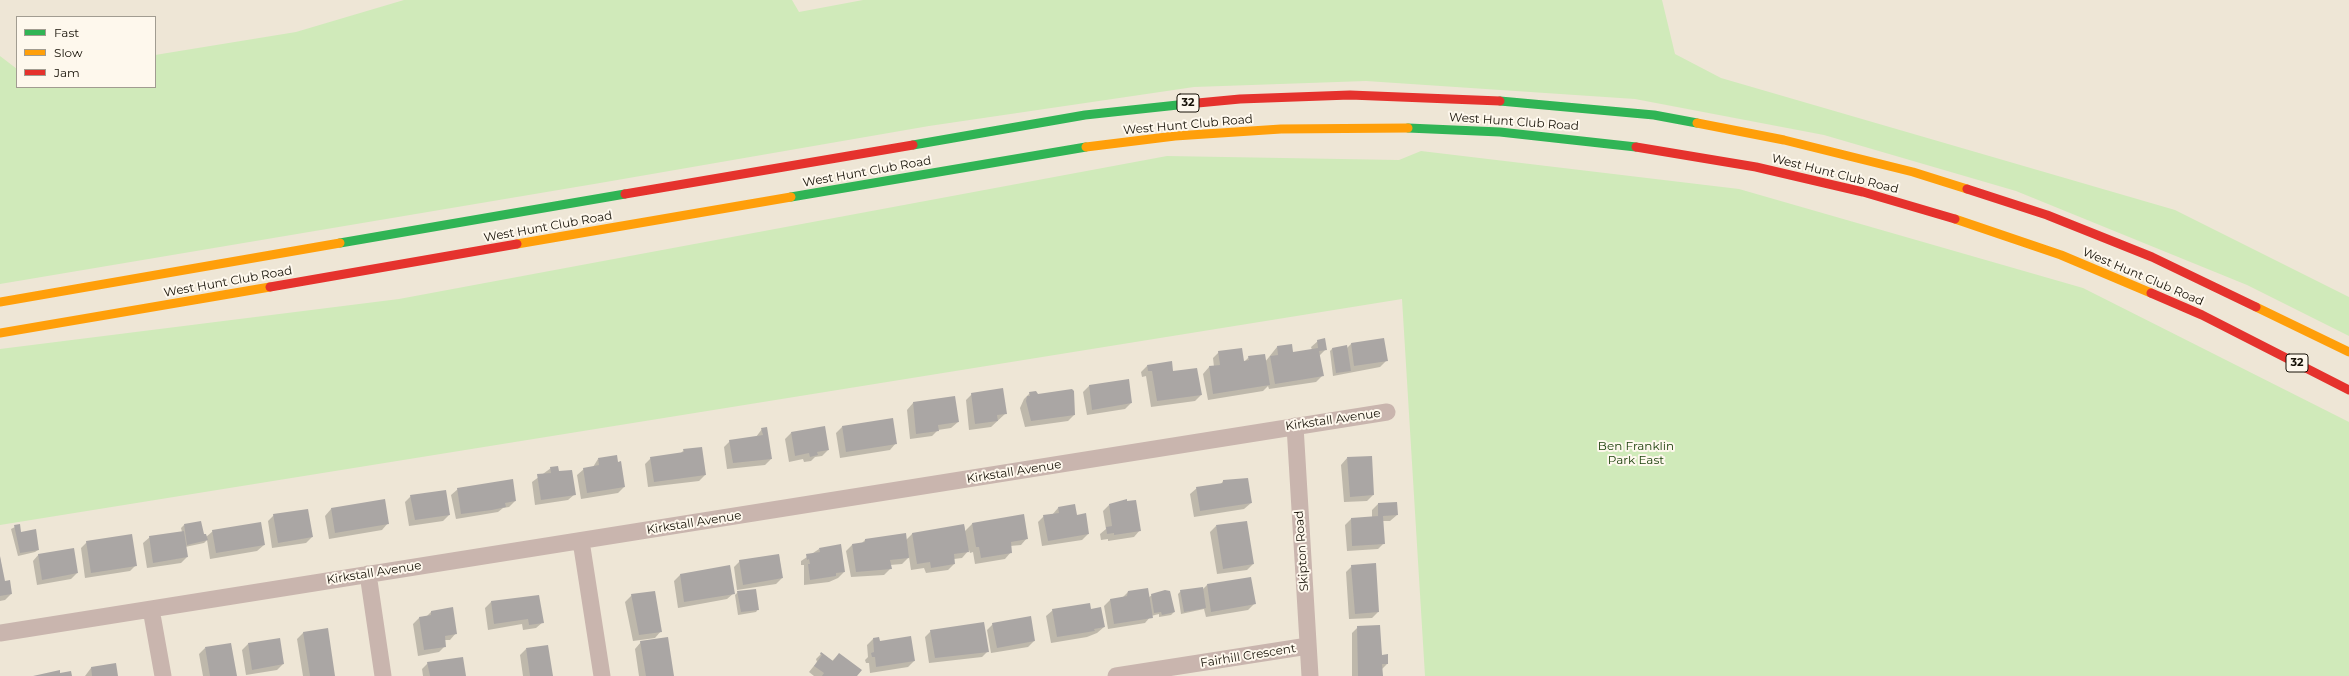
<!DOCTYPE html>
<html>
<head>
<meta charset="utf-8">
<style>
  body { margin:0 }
  #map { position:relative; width:2349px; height:676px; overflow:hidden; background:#eee6d6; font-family:Montserrat,sans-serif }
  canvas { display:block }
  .legend { position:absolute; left:16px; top:16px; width:140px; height:72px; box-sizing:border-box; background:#fef8ed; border:1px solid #a19c91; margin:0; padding:5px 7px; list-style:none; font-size:12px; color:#161107 }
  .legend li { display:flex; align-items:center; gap:8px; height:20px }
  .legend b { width:20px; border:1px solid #a19c91 }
</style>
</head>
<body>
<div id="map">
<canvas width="2349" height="676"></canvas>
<ul class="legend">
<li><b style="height:5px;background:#30b455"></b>Fast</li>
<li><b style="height:5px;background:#ff9f0a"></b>Slow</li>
<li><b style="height:5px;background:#e5322d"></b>Jam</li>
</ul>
</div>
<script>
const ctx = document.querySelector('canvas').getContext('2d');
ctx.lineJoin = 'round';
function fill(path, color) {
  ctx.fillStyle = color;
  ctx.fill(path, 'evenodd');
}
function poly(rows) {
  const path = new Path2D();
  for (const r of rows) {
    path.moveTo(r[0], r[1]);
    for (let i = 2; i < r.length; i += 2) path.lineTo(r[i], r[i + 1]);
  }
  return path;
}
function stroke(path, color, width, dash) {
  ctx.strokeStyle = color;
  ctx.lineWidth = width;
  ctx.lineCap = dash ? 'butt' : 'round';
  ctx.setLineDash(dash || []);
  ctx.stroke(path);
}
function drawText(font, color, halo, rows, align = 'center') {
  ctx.font = font + ' Montserrat,sans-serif';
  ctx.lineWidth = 4;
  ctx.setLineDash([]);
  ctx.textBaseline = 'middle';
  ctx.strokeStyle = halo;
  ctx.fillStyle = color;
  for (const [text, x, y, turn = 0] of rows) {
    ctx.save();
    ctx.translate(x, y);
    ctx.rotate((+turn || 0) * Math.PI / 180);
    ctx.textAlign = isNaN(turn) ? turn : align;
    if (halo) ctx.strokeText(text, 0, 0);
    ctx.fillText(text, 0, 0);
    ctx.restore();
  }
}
fill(poly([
  [404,0,792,0,799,12,863,0,1662,0,1675,54,1721,78,2175,210,2349,297,2349,336,2247,285,2016,191,1824,135,1635,99,1366,81,1194,87,929,126,600,183,0,284,0,56,17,69,17,87,155,87,155,55,296,32],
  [1421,151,1739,189,2083,288,2349,422,2349,676,1425,676,1402,299,0,525,0,349,399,299,1167,156,1399,160]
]), '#d0eaba');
fill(poly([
  [1383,339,1386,361,1380,367,1333,376,1330,351,1332,349,1347,348,1351,344],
  [1318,341,1326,349,1319,356,1322,376,1316,382,1269,389,1268,386,1263,391,1208,400,1203,374,1209,367,1214,367,1213,358,1219,352,1243,363,1249,357,1265,362,1277,347,1291,345,1292,353,1312,350,1311,347],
  [1147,366,1173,372,1201,395,1195,401,1151,407,1146,376,1142,377,1141,372],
  [1128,380,1131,403,1125,409,1087,415,1083,392,1089,386],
  [1030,393,1038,395,1074,415,1068,421,1025,427,1020,408,1024,399],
  [972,394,1006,413,991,427,969,430,966,400],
  [913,403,958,422,951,428,938,430,932,436,910,439,907,410],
  [842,427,896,443,890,450,840,458,836,433],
  [762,429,771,459,765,465,727,469,724,447,730,441,756,437],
  [791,433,828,450,822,456,815,457,811,461,804,462,803,459,789,462,785,439],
  [684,450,705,475,699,481,648,487,645,464,651,458,680,454],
  [1347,458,1373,495,1367,501,1344,502,1341,465],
  [598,459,624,487,618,493,581,499,577,475,584,469,593,467],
  [551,468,558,473,575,494,568,500,535,505,532,482],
  [1223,481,1251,503,1244,509,1194,517,1190,494,1197,488,1221,484],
  [458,489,515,501,509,507,503,508,498,512,456,519,451,495],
  [411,496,449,515,443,521,409,526,405,502],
  [1378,504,1397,515,1390,521,1382,521,1384,543,1378,549,1347,551,1345,525,1351,519,1372,518,1372,510],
  [1109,505,1140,530,1134,537,1108,541,1108,539,1101,540,1100,534,1106,529,1103,511],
  [1058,508,1076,516,1088,534,1082,540,1042,546,1038,522,1044,516,1052,515],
  [331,509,388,523,382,530,329,539,325,516],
  [274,515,312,537,306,543,272,548,268,521],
  [972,524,1027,538,1021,545,1010,546,1011,552,1005,559,975,564,973,552,970,553,969,550,962,558,954,559,954,564,948,570,926,573,924,568,911,570,909,557,902,564,890,565,890,569,884,575,851,577,846,551,852,545,862,543,865,540,906,540,912,534,964,525,965,531],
  [19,525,20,533,38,550,35,552,18,556,11,529],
  [184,525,206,537,213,531,264,545,257,551,210,559,207,540,204,543,185,547,187,557,181,563,147,568,143,543,150,537,182,532,181,528],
  [1216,526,1253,564,1247,570,1217,574,1210,532],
  [87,542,136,565,130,571,85,578,81,548],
  [819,549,844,572,838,578,829,582,804,585,804,565,801,565,801,561],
  [39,554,77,573,71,579,37,585,33,561],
  [779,555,782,578,776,584,737,590,734,567,740,561],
  [0,557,4,582,11,594,5,600,0,601],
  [1352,566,1378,612,1372,618,1349,619,1346,572],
  [729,567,734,593,727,599,678,608,674,581,680,575],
  [1207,585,1254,604,1248,610,1206,617,1204,609,1181,614,1178,594,1181,591,1202,590],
  [738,592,758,609,756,612,738,615,735,595],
  [1128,592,1148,598,1152,595,1174,612,1171,615,1159,617,1159,614,1151,616,1145,623,1108,629,1104,606,1110,600,1122,598],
  [632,595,661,631,655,638,633,641,625,602],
  [491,602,543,622,536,628,523,630,522,624,488,630,485,608],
  [1053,610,1090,610,1104,627,1097,633,1087,637,1051,643,1046,616],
  [431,612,456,633,450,640,444,640,445,646,439,652,418,656,413,624,419,618,427,616],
  [993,624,1034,641,1028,647,991,653,987,630],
  [1358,627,1387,664,1381,670,1382,676,1352,676,1352,633],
  [327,629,334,676,303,676,297,639,303,633],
  [931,631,988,651,982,657,929,663,925,637],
  [873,639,879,642,914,661,908,667,870,673,869,663,866,663,865,660,868,657,867,645],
  [641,642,673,676,639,676,635,649],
  [248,644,283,664,277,670,246,675,242,650],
  [205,648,236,676,203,676,199,654],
  [526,649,552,676,523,676,520,655],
  [822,653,832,661,839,654,856,676,814,676,809,672,817,662,816,659],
  [428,663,465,676,423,676,422,669],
  [91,668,117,676,85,676]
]), '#0003');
fill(poly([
  [1325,338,1327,350,1319,351,1324,376,1275,384,1270,356,1278,355,1277,346,1292,344,1293,352,1318,348,1317,340],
  [1384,338,1388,361,1354,366,1351,343],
  [1347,345,1351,371,1336,373,1332,348],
  [1242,348,1244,361,1249,360,1248,356,1265,354,1270,385,1213,394,1209,366,1220,365,1218,351],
  [1172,361,1173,371,1197,368,1202,395,1157,401,1152,371,1148,371,1147,365],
  [1129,379,1132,403,1092,410,1089,385],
  [1003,388,1007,414,997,415,998,421,975,424,971,393],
  [1072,389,1074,391,1075,415,1031,421,1026,401,1027,396,1030,396,1029,392,1036,391,1038,394],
  [955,396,959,422,938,425,939,431,916,434,913,402],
  [893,418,897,444,846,452,842,426],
  [825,426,829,450,817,452,818,455,810,457,809,453,795,456,791,432],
  [767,427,772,459,733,463,729,440,763,435,761,428],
  [702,447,706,475,654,482,650,457,684,452,683,449],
  [617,455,618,462,621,461,625,487,587,493,583,468,599,465,598,458],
  [1372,456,1374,495,1350,497,1347,457],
  [558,466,559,471,572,470,576,495,541,500,537,474,551,473,550,467],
  [1248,478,1252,503,1200,511,1196,487,1223,483,1223,480],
  [513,479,516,501,505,503,506,507,492,510,461,514,457,488],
  [446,490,450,515,415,520,410,495],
  [385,499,389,524,335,533,331,508],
  [1127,499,1127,501,1136,500,1141,531,1114,535,1114,533,1107,534,1106,527,1112,526,1109,504],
  [1397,502,1398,515,1383,516,1385,544,1352,546,1351,518,1378,516,1378,503],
  [1075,504,1077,515,1086,513,1089,534,1048,541,1043,515,1059,513,1058,507],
  [308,509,313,537,278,543,273,514],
  [1024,514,1028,539,1011,542,1012,553,981,558,979,547,976,547,972,523],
  [201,521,204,534,206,534,208,540,187,545,184,524],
  [1247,521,1254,564,1223,569,1216,525],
  [261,522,265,545,216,553,212,530],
  [20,524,21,532,36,529,39,550,20,553,14,525],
  [964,524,969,552,954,554,955,564,931,568,930,562,917,564,912,533],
  [184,531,188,557,153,563,149,536],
  [906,533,909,558,890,560,892,569,856,572,852,544,865,542,865,539],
  [132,534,137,566,91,573,86,541],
  [841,544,845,572,836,573,836,576,810,580,808,564,810,564,809,559,807,560,806,554,820,552,819,548],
  [74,548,78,573,42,580,38,554],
  [779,554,783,578,743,585,739,560],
  [0,556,5,581,10,580,12,594,0,596],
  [1376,563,1379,612,1355,614,1351,565],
  [730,565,735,594,684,602,680,574],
  [1251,577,1256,604,1211,612,1207,584],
  [1203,587,1206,608,1184,612,1180,590],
  [1148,588,1153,618,1114,624,1110,599,1127,596,1128,591],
  [756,589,759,610,741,612,737,591],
  [1165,590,1170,591,1175,612,1162,615,1161,612,1154,613,1151,594],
  [655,591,662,632,639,635,631,594],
  [539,595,544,623,529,625,528,619,494,624,491,601],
  [1090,603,1091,609,1101,607,1105,627,1094,629,1095,631,1057,637,1052,609],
  [453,607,457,634,445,636,446,647,424,650,419,617,431,615,431,611],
  [1031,616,1035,641,997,648,992,623],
  [984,622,989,652,935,658,930,630],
  [1380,625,1382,655,1388,654,1388,664,1382,664,1383,676,1358,676,1357,626],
  [328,628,335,676,310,676,303,632],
  [911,636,915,661,876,667,875,657,872,657,871,653,874,652,873,638,879,637,880,641],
  [668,637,674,676,646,676,640,641],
  [280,638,284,664,252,670,248,643],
  [231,643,237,676,210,676,205,647],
  [548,645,553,676,530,676,526,648],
  [821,652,833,661,839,653,862,670,857,676,822,676,824,673,814,666,822,655,820,654],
  [463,657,466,676,430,676,427,662],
  [116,663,118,676,92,676,91,667],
  [60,670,60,673,71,671,72,676,33,676]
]), '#aaa6a4');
stroke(poly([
  [1295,426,1310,676],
  [581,541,602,676],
  [368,574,383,676],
  [151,609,163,676],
  [0,633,1387,412],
  [1116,676,1308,646]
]), '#c9b5ae', 17);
stroke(poly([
  [1500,101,1654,115,1697,123],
  [1408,128,1500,132,1636,147],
  [913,145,1085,115,1187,104],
  [791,197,1086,147],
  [340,243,625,194]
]), '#30b455', 9);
stroke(poly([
  [1697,123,1784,140,1913,172,1967,189],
  [1086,147,1175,136,1281,129,1408,128],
  [1955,219,2061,255,2151,293],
  [517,244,791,197],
  [0,302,340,243],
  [2256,307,2349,352],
  [0,333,270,287]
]), '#ff9f0a', 9);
stroke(poly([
  [1187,104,1240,99,1350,95,1500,101],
  [1636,147,1756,167,1863,192,1955,219],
  [1967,189,2047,215,2152,257,2256,307],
  [625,194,913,145],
  [270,287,517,244],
  [2151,293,2202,315,2349,390]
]), '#e5322d', 9);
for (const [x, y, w] of [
  [1188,103,22],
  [2297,363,22]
]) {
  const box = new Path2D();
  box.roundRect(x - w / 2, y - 9, w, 18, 3);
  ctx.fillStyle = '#fef8ed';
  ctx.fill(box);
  stroke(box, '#161107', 1);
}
drawText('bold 11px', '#161107', null, [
  ["32",1188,103],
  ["32",2297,363]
]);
drawText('12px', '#161107', '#fef8ed', [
  ["West Hunt Club Road",1514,122,4],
  ["West Hunt Club Road",1188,125,-5],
  ["West Hunt Club Road",867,172,-10],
  ["West Hunt Club Road",1835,174,14],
  ["West Hunt Club Road",548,227,-10],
  ["West Hunt Club Road",2143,277,23],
  ["West Hunt Club Road",228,282,-10],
  ["Kirkstall Avenue",1333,420,-8],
  ["Kirkstall Avenue",1014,472,-9],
  ["Kirkstall Avenue",694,523,-9],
  ["Skipton Road",1302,551,-94],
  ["Kirkstall Avenue",374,573,-9],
  ["Fairhill Crescent",1248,656,-9]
]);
drawText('12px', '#1d410d', '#fef8ed', [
  ["Ben Franklin",1636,446],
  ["Park East",1636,460]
]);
</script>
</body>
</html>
